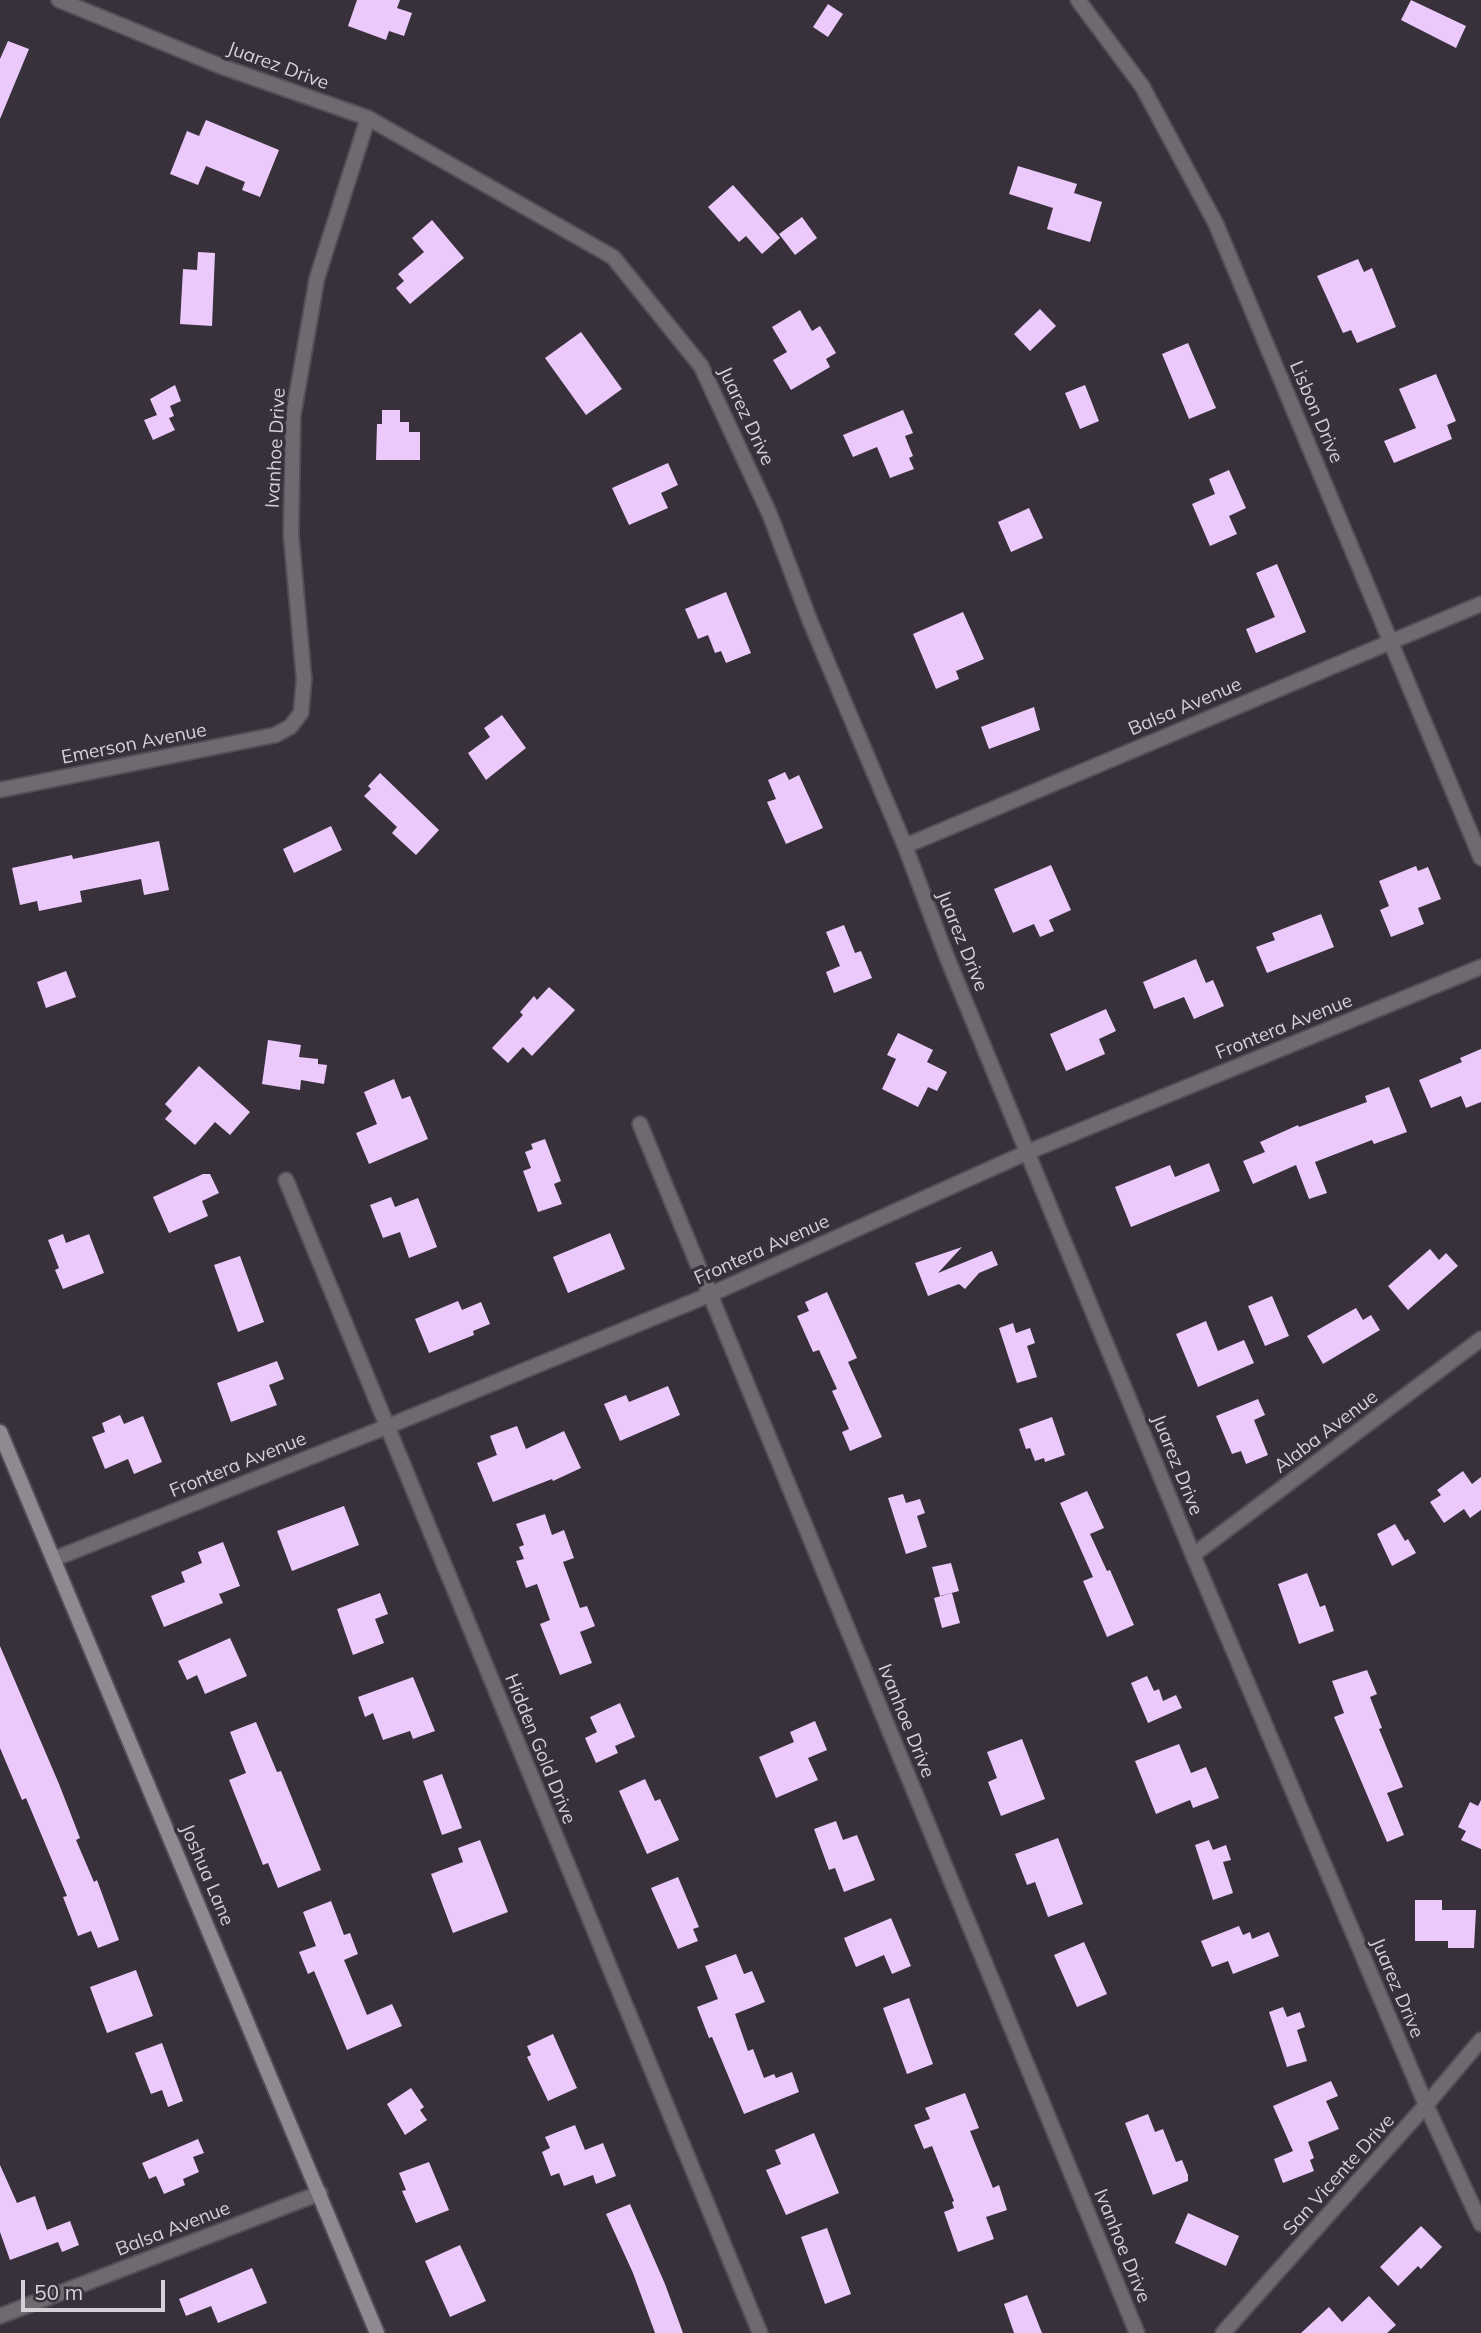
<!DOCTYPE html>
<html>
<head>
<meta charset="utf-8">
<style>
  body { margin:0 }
  #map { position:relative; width:1481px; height:2333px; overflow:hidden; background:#38313c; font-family:Mulish,sans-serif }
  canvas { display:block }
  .scale { position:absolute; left:21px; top:2280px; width:144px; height:32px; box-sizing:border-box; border:4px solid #d5d1d8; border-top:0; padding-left:9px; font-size:21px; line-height:24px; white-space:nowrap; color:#d5d1d8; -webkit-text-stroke:5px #38313c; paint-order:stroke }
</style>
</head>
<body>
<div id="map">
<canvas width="1481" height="2333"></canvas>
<div class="scale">50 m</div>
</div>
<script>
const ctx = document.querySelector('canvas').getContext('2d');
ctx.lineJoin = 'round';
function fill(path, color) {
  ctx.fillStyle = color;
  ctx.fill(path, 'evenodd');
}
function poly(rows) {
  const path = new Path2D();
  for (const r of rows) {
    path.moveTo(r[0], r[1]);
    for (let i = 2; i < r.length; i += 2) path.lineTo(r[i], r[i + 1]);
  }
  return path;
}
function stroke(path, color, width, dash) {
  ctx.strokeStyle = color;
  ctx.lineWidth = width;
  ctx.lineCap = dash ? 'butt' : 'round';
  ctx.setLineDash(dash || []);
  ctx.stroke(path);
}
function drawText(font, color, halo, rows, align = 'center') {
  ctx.font = font + ' Mulish,sans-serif';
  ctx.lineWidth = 7;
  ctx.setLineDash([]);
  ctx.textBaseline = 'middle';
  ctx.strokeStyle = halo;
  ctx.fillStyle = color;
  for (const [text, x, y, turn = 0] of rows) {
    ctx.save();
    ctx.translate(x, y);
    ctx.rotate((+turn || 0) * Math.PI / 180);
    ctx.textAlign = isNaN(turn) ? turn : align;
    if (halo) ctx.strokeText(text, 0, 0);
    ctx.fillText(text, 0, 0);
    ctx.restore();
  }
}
fill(poly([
  [357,0,400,0,397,8,412,13,404,36,389,31,386,40,348,26],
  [1411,0,1466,26,1456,48,1401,20],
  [828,4,843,14,828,37,813,27],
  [8,41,29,49,0,119,0,59],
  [206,120,279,150,260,197,242,190,245,182,206,166,198,185,170,174,187,131,199,136],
  [1018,166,1077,184,1074,193,1102,202,1090,242,1047,229,1053,208,1009,194],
  [733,185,780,238,762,254,746,236,739,242,708,207],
  [802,217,817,238,795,255,779,234],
  [432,220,464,258,410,304,396,288,404,281,398,274,424,252,412,238],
  [198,252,215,253,212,326,180,324,183,269,197,270],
  [1358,259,1364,272,1372,268,1396,327,1357,343,1351,330,1343,333,1317,276],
  [1040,309,1056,326,1030,351,1014,334],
  [800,310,812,331,820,326,836,353,826,359,830,367,791,390,773,360,787,352,772,327],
  [581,332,622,389,586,415,545,358],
  [1188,343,1216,408,1189,419,1162,354],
  [1436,374,1456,421,1447,425,1452,439,1394,463,1384,441,1416,428,1399,389],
  [175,385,181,401,170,406,174,416,169,418,175,430,153,440,144,420,157,415,150,399],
  [1085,385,1099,421,1080,429,1065,393],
  [382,410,400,410,400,422,409,422,409,432,420,432,420,460,376,460,377,424,382,424],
  [903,410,913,433,905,436,913,456,909,458,914,469,890,478,877,447,853,457,843,435],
  [668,463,678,485,661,493,668,508,629,525,612,488],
  [1229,470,1246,508,1229,516,1237,534,1210,546,1192,504,1215,494,1209,479],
  [1029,508,1043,538,1011,552,998,522],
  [1277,564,1306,632,1256,653,1246,629,1275,617,1256,573],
  [726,592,751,653,726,663,721,651,715,653,708,635,698,639,685,609],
  [963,612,984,659,956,671,959,679,936,689,913,634],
  [1034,707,1040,730,989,749,981,727],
  [502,715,526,748,486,780,468,753,490,737,484,728],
  [785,772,789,780,799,775,823,828,786,844,767,802,776,799,768,780],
  [380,773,439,830,416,855,392,833,397,827,364,796,371,789,368,786],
  [331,826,342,850,294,873,283,849],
  [159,841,169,890,144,895,141,879,80,891,82,902,39,911,37,901,20,905,12,868,72,855,73,859],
  [1051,865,1071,910,1049,920,1054,931,1040,937,1034,924,1013,933,994,889],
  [1416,866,1418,871,1428,867,1441,899,1418,908,1424,924,1391,937,1380,910,1389,906,1379,881],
  [1321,914,1334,947,1267,973,1256,947,1275,940,1272,933],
  [844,925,855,953,861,951,872,978,834,993,826,972,840,966,826,932],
  [1196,959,1206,983,1213,980,1224,1006,1194,1019,1184,997,1154,1009,1143,982],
  [66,971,76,997,46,1008,37,982],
  [549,987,575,1010,532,1056,523,1047,508,1063,492,1048,523,1015,520,1012,534,996,537,1000],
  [1106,1009,1116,1031,1099,1039,1105,1054,1066,1071,1050,1034],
  [898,1033,933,1050,927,1062,947,1072,937,1091,928,1087,918,1107,882,1089,896,1059,887,1055],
  [268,1040,301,1045,299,1057,318,1059,318,1064,327,1065,324,1084,301,1080,300,1090,262,1084],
  [1481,1049,1481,1102,1466,1108,1461,1096,1431,1108,1419,1080,1462,1062,1460,1058],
  [199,1066,250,1112,230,1135,215,1122,195,1145,165,1119,172,1111,165,1104],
  [394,1079,402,1099,410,1096,428,1139,369,1164,356,1133,377,1124,364,1092],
  [1389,1087,1407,1132,1374,1144,1372,1140,1315,1162,1327,1193,1309,1199,1296,1165,1253,1184,1243,1161,1265,1152,1260,1142,1298,1125,1299,1127,1367,1102,1365,1096],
  [545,1139,561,1181,554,1184,562,1204,538,1212,523,1171,531,1168,525,1152,533,1149,531,1144],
  [1209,1163,1220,1191,1131,1227,1115,1187,1170,1165,1175,1177],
  [203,1174,210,1174,219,1193,202,1201,208,1216,169,1233,153,1197],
  [391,1197,395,1207,418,1198,437,1247,409,1258,400,1232,383,1238,370,1205],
  [610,1233,625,1269,568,1293,553,1257],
  [63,1234,66,1243,89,1234,104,1273,63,1289,55,1270,59,1268,48,1240],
  [962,1247,938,1273,992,1251,998,1265,979,1273,965,1289,959,1284,928,1296,915,1263],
  [1430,1249,1439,1260,1446,1253,1458,1266,1408,1310,1388,1286],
  [240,1256,264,1322,238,1332,214,1265],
  [827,1292,857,1358,848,1362,882,1437,850,1451,842,1432,849,1429,832,1391,837,1389,819,1350,813,1352,797,1316,809,1311,805,1302],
  [1272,1296,1289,1336,1265,1346,1248,1306],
  [458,1301,462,1310,481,1302,490,1324,473,1331,474,1335,429,1353,415,1319],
  [1356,1308,1363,1320,1371,1315,1380,1330,1323,1364,1307,1336],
  [1206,1321,1218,1351,1244,1340,1254,1363,1198,1387,1176,1334],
  [1013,1323,1016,1333,1030,1328,1035,1343,1027,1346,1037,1377,1017,1383,999,1328],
  [277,1361,284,1379,269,1385,277,1405,231,1422,217,1383],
  [668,1386,680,1415,620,1441,604,1404,626,1395,629,1402],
  [1258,1399,1265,1415,1254,1420,1268,1455,1246,1464,1241,1451,1232,1454,1216,1416],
  [120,1415,124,1424,143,1416,162,1462,134,1474,128,1459,105,1469,92,1437,105,1432,102,1423],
  [1052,1417,1065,1455,1045,1462,1044,1458,1035,1461,1030,1448,1026,1449,1019,1429],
  [517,1426,526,1449,564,1431,581,1468,553,1481,552,1479,493,1502,477,1463,497,1455,490,1436],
  [1463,1471,1472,1484,1481,1477,1481,1510,1470,1518,1464,1509,1444,1523,1430,1502,1441,1495,1437,1490],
  [1087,1491,1104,1528,1090,1534,1107,1571,1110,1570,1134,1625,1107,1637,1083,1581,1093,1577,1060,1503],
  [903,1494,906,1503,920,1499,925,1513,917,1516,927,1547,906,1554,888,1498],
  [344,1506,359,1545,292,1571,277,1531],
  [545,1514,552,1535,564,1530,574,1558,563,1562,580,1608,587,1606,595,1626,580,1632,592,1663,560,1675,540,1624,550,1620,537,1584,526,1588,516,1561,524,1559,519,1547,524,1545,516,1524],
  [1395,1524,1405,1541,1408,1539,1416,1553,1392,1566,1377,1534],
  [223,1542,240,1586,219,1594,223,1603,164,1627,151,1596,185,1582,181,1572,202,1563,198,1552],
  [951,1563,959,1591,940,1596,932,1567],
  [1307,1573,1320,1607,1325,1605,1334,1631,1299,1644,1278,1584],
  [380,1593,388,1614,375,1619,384,1643,353,1655,337,1609],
  [952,1593,960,1623,942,1628,934,1598],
  [230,1638,247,1676,205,1694,197,1675,187,1680,178,1661],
  [0,1646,59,1784,80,1838,76,1840,94,1882,97,1880,119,1940,98,1948,91,1931,78,1936,63,1897,67,1896,26,1798,22,1800,0,1748],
  [1367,1670,1377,1694,1370,1697,1382,1728,1379,1729,1403,1787,1387,1793,1404,1835,1387,1842,1334,1717,1344,1713,1332,1681],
  [1147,1676,1154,1691,1159,1689,1163,1701,1176,1695,1182,1708,1148,1723,1131,1683],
  [413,1677,435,1731,413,1739,410,1731,383,1740,373,1713,365,1717,358,1697],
  [620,1703,635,1737,615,1746,618,1753,596,1763,585,1738,597,1732,590,1717],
  [815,1721,827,1750,808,1758,818,1780,776,1798,759,1757,794,1742,790,1732],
  [256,1722,277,1772,281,1771,321,1870,278,1888,268,1863,263,1865,229,1780,246,1773,230,1732],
  [1022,1739,1045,1799,1001,1816,988,1782,997,1778,987,1752],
  [1179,1744,1191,1773,1206,1767,1219,1798,1193,1808,1190,1800,1156,1814,1135,1761],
  [442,1774,462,1828,442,1835,423,1781],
  [645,1779,655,1801,660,1799,679,1840,647,1854,619,1791],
  [1481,1800,1481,1849,1461,1840,1466,1831,1458,1827,1470,1802,1478,1806],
  [836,1821,843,1840,857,1835,875,1880,844,1892,835,1868,829,1870,814,1829],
  [1058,1838,1083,1904,1048,1917,1035,1882,1027,1885,1015,1854],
  [480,1840,508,1912,453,1933,431,1874,463,1862,458,1848],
  [1209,1840,1213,1850,1226,1845,1231,1860,1223,1862,1233,1893,1213,1900,1195,1845],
  [678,1877,699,1927,693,1929,698,1941,678,1949,651,1888],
  [1415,1900,1442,1900,1442,1910,1476,1910,1474,1948,1448,1948,1448,1941,1415,1941],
  [331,1901,344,1935,350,1933,358,1954,344,1960,367,2015,392,2004,402,2026,347,2050,314,1971,308,1974,299,1952,316,1946,303,1912],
  [891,1918,911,1966,892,1974,884,1955,856,1967,844,1938],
  [1239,1926,1243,1935,1250,1932,1252,1939,1269,1932,1279,1956,1233,1974,1228,1961,1212,1967,1201,1941],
  [1084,1942,1107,1994,1077,2007,1054,1955],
  [736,1954,744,1974,752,1971,765,2002,735,2014,748,2051,753,2049,764,2078,774,2074,776,2078,792,2072,799,2092,744,2114,712,2037,709,2038,697,2007,718,1999,705,1966],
  [136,1970,153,2016,107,2033,90,1987],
  [909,1998,933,2064,907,2074,883,2008],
  [1283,2007,1287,2017,1300,2012,1305,2027,1297,2030,1307,2061,1287,2067,1269,2012],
  [553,2034,577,2088,548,2101,527,2057,531,2055,527,2046],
  [162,2043,183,2101,168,2107,162,2090,151,2094,135,2053],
  [1331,2081,1338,2096,1326,2101,1339,2129,1308,2142,1314,2158,1310,2160,1314,2171,1283,2183,1274,2159,1293,2151,1273,2106],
  [411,2088,424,2107,420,2110,427,2120,405,2135,387,2104],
  [965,2093,979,2128,970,2131,993,2188,999,2185,1007,2210,986,2217,994,2239,958,2252,944,2212,954,2208,952,2202,954,2201,932,2146,924,2149,914,2125,930,2119,925,2108],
  [1148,2114,1155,2132,1163,2129,1176,2162,1182,2160,1188,2175,1188,2181,1153,2195,1125,2123],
  [575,2125,585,2150,603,2143,616,2176,596,2184,593,2175,564,2186,559,2173,551,2176,542,2152,550,2148,545,2137],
  [814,2133,839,2193,786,2215,766,2170,781,2164,775,2150],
  [198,2139,204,2153,193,2157,199,2172,183,2179,185,2185,164,2194,156,2176,149,2179,142,2163],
  [429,2162,449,2210,416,2223,402,2191,406,2190,399,2173],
  [0,2165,17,2203,35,2196,47,2230,70,2221,79,2245,62,2252,58,2242,10,2260,0,2232],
  [630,2204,665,2284,683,2333,655,2333,633,2273,606,2214],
  [1188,2213,1239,2236,1226,2266,1175,2243],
  [1421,2226,1442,2247,1421,2269,1418,2266,1398,2286,1380,2267],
  [827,2228,851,2294,825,2304,801,2237],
  [460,2245,486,2301,450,2317,425,2261],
  [252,2268,267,2303,218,2323,211,2306,186,2316,179,2299],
  [1027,2295,1042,2333,1014,2333,1004,2304],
  [1369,2296,1396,2325,1387,2333,1301,2333,1329,2307,1342,2322]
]), '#ebc9fb');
const street = poly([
  [59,0,220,66,368,118,613,257,701,366,770,515,810,621,905,846,946,955,1193,1555,1426,2105,1481,2224],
  [1078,0,1142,86,1216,224,1481,858],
  [0,790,275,735,290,727,301,713,304,679,291,534,293,416,317,278,368,118],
  [905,846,1481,604],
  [640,1124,1137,2333],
  [286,1180,760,2333],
  [1193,1555,1481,1339],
  [54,1559,386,1427,709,1295,1028,1152,1481,967],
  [0,2316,320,2193],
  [1223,2333,1426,2105,1481,2040]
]);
const secondary = poly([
  [0,1432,377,2333]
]);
stroke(street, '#544e58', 18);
stroke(secondary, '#544e58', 18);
stroke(street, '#6e6a70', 14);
stroke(secondary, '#8f8991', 14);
drawText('19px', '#d5d1d8', '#38313c', [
  ["Juarez Drive",278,66,20],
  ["Lisbon Drive",1316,412,67],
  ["Juarez Drive",746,416,65],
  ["Ivanhoe Drive",276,448,-87],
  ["Balsa Avenue",1185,707,-23],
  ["Emerson Avenue",134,744,-11],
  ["Juarez Drive",962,941,68],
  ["Frontera Avenue",1284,1027,-22],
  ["Frontera Avenue",762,1250,-24],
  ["Alaba Avenue",1326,1432,-37],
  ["Frontera Avenue",238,1465,-22],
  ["Juarez Drive",1177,1465,68],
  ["Ivanhoe Drive",906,1721,68],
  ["Hidden Gold Drive",540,1749,68],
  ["Joshua Lane",207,1875,67],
  ["Juarez Drive",1397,1988,67],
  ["San Vicente Drive",1339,2175,-48],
  ["Balsa Avenue",173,2229,-21],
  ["Ivanhoe Drive",1122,2246,68]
]);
</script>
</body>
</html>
